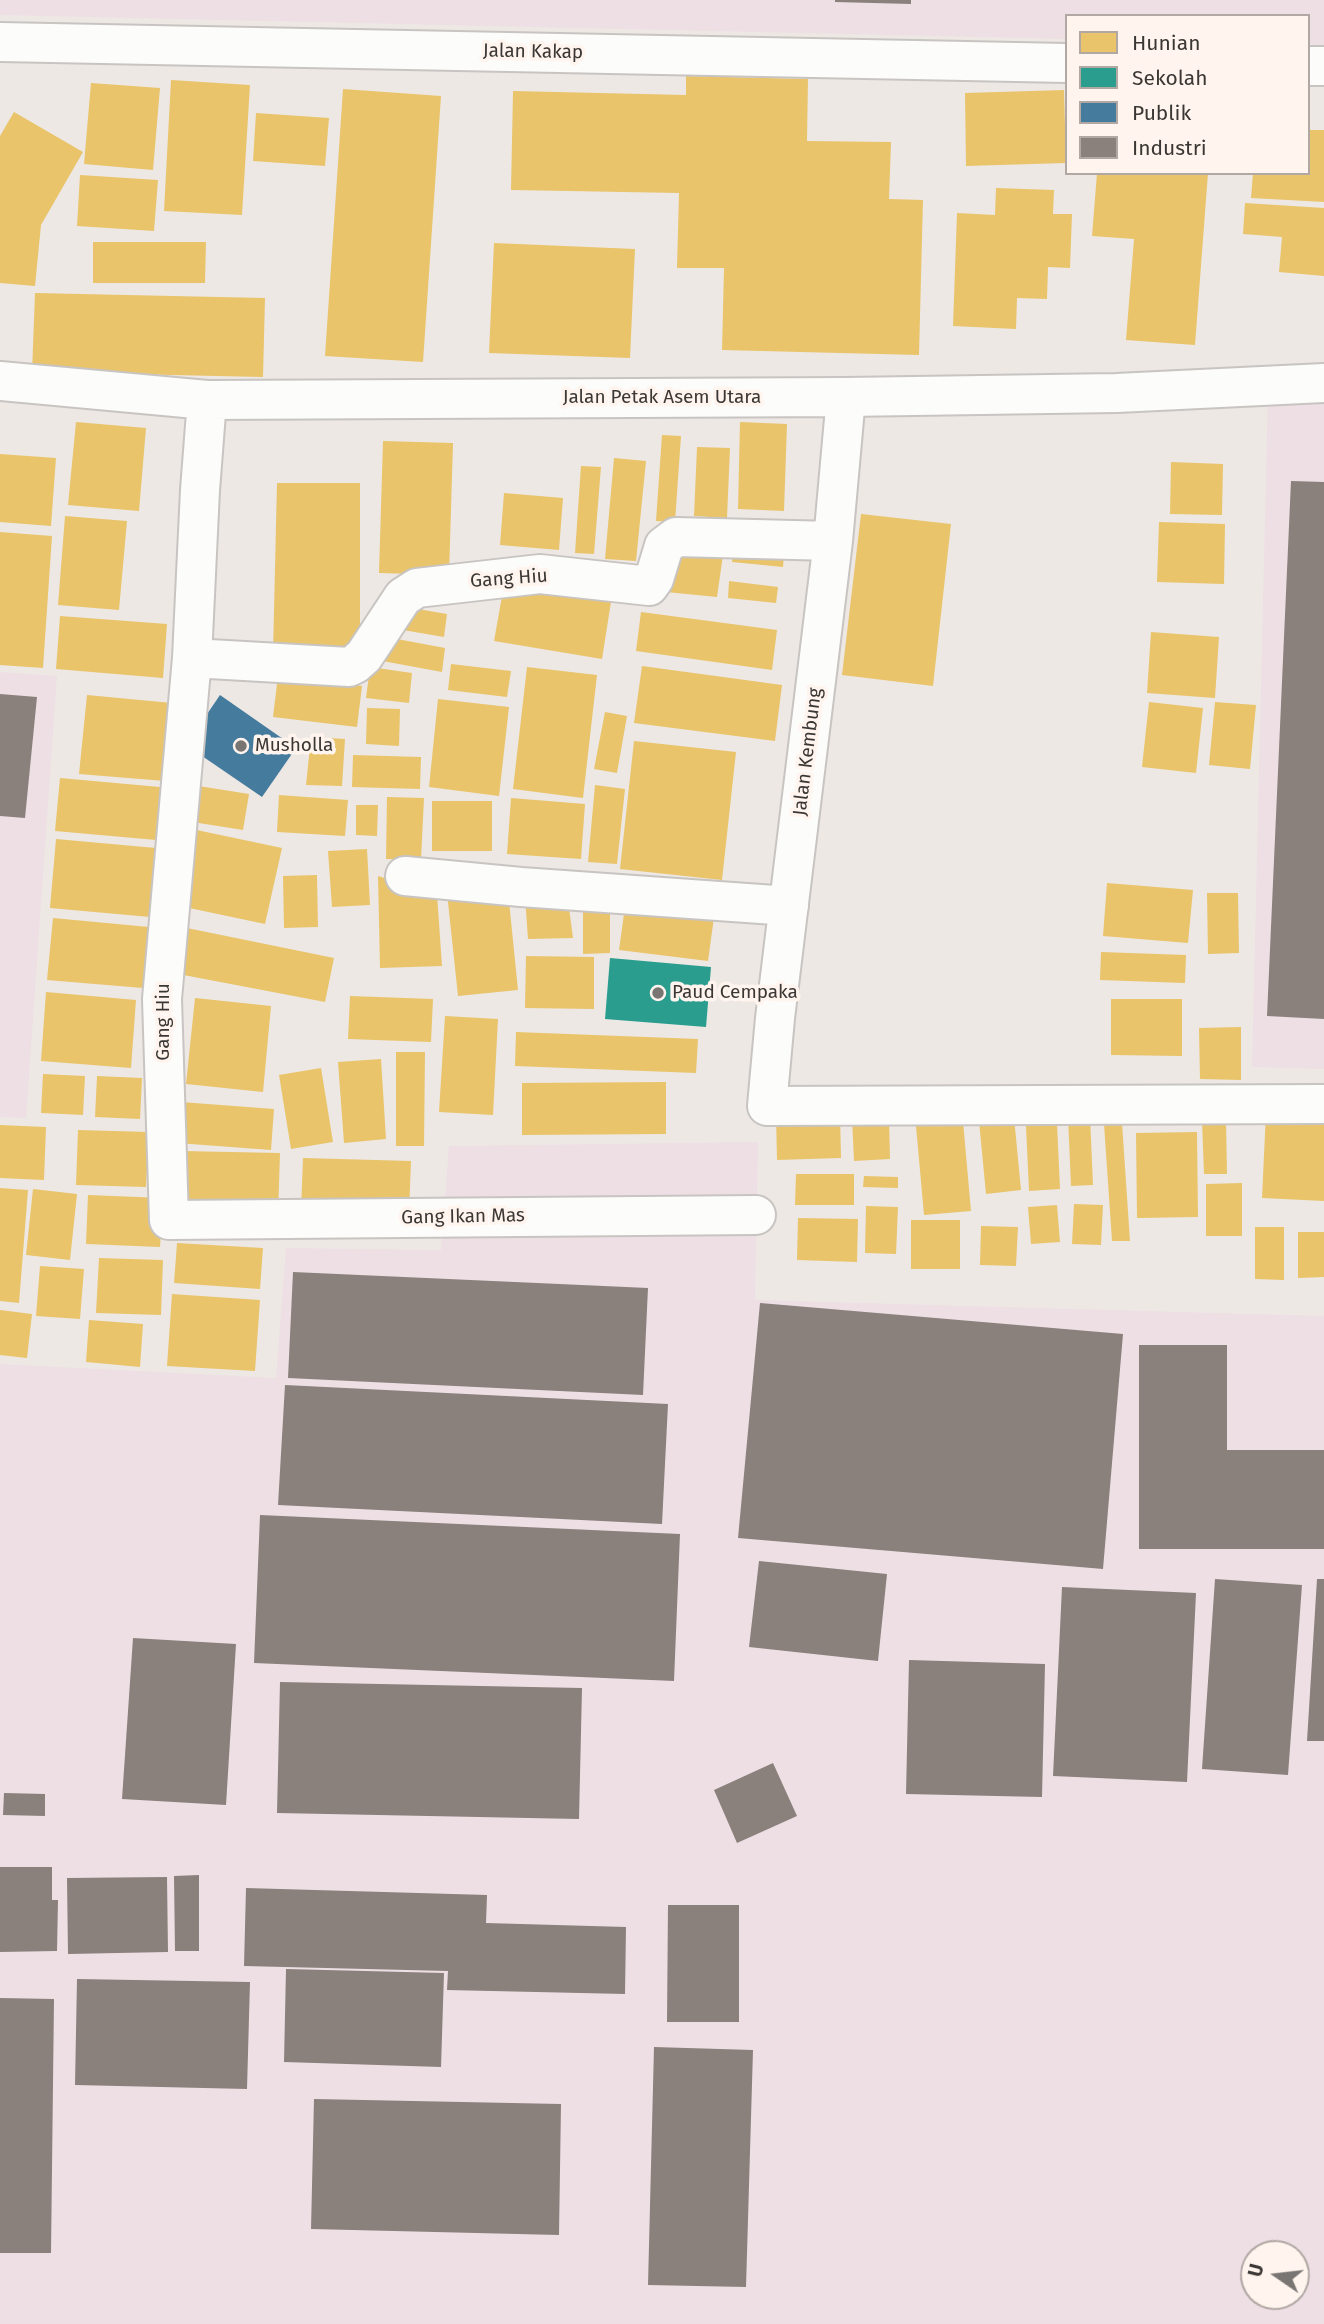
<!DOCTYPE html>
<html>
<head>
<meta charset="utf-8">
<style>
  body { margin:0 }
  #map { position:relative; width:1324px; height:2324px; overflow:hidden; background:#ede8e4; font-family:"Fira Sans",sans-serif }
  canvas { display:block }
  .legend { position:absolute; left:1065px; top:14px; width:245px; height:161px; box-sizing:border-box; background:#fff4ee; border:2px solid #b1a8a4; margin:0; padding:9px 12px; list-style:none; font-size:21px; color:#3b3734 }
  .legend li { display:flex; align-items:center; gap:14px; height:35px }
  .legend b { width:35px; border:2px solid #b1a8a4 }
  .north { position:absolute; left:1240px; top:2240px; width:70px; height:70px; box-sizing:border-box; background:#fff4ee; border:2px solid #b1a8a4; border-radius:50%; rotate:284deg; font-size:19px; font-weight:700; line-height:28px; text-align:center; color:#3b3734 }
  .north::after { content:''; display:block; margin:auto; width:24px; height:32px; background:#797572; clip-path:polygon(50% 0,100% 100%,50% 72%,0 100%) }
</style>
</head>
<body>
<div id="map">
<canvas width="1324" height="2324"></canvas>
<ul class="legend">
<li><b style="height:19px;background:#e9c46a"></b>Hunian</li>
<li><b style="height:19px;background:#2a9d8f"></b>Sekolah</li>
<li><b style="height:19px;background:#457b9d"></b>Publik</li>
<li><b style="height:19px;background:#8a817c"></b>Industri</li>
</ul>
<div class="north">U</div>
</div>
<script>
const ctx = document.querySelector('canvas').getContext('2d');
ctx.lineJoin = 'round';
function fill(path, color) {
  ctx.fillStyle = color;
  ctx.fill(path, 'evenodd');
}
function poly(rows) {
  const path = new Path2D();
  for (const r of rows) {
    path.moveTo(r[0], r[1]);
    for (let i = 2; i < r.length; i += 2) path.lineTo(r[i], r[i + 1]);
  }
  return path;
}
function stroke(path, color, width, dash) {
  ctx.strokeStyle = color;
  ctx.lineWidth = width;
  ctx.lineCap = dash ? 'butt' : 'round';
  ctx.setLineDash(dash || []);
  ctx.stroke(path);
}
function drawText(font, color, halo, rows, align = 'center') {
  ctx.font = font + ' "Fira Sans",sans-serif';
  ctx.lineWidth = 7;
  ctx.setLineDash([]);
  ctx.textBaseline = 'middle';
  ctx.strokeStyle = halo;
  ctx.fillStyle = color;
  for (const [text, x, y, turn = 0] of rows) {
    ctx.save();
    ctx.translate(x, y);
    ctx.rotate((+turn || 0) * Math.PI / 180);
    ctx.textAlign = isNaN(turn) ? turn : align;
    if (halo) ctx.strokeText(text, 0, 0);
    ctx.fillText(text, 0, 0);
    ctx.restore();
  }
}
fill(poly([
  [0,0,1324,0,1324,45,1308,44,1308,16,1067,16,1067,39,0,15],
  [1268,391,1324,392,1324,1069,1252,1067],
  [0,672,57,676,26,1118,0,1117],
  [758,1142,755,1300,1324,1316,1324,2324,0,2324,0,1364,276,1378,286,1248,441,1250,449,1146],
  [1254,2254,1296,2254,1296,2296,1254,2296]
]), '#eedfe5');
fill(poly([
  [686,76,808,79,807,141,891,142,889,199,923,200,919,355,722,350,724,268,677,268,679,193,511,190,513,91,686,95],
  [171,80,250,85,242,215,164,211],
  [91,83,160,88,153,170,84,164],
  [343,89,441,96,423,362,325,356],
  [1064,90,1066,163,966,166,965,93],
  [14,112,83,152,41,225,35,286,0,283,0,136],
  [256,113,329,118,325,166,253,161],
  [1308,130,1324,130,1324,202,1251,198,1253,173,1308,173],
  [1097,173,1208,173,1195,345,1126,340,1134,239,1092,236],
  [80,175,158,180,154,231,77,226],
  [996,188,1054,190,1053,214,1072,214,1070,268,1048,267,1047,299,1017,298,1016,329,953,326,957,213,995,215],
  [1245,203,1324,208,1324,276,1279,272,1282,237,1243,234],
  [93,242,206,242,205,283,93,283],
  [494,243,635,249,630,358,489,353],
  [35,293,265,298,263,377,32,372],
  [76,422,146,428,139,511,68,505],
  [740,422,787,424,784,511,738,509],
  [662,435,681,436,675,522,656,521],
  [383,441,453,443,449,575,379,573],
  [697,447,730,448,727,518,694,516],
  [0,454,56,458,51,526,0,522],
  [614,458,646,461,636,561,605,559],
  [1171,462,1223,464,1222,515,1170,514],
  [581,466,601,467,594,554,575,553],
  [277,483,360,483,360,651,273,653],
  [504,493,563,498,559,550,500,545],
  [861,514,951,524,933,686,842,675],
  [65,516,127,521,119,610,58,605],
  [1159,522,1225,524,1224,584,1157,582],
  [0,532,52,536,43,668,0,665],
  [670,550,723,555,717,597,666,592],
  [733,551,784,556,783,567,732,562],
  [729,581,778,587,776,603,728,598],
  [504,585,611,602,602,659,494,641],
  [400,606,447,614,444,637,397,629],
  [641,612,777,630,772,670,636,651],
  [60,616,167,624,163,678,56,669],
  [1151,632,1219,637,1215,698,1147,693],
  [381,636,445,648,442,672,377,660],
  [451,664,511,671,507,697,448,690],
  [642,666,782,685,775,741,634,723],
  [370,667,412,673,409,703,366,698],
  [527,667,597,675,583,798,513,789],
  [278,676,362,686,357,727,273,717],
  [87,695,172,703,165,781,79,774],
  [438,699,509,707,499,796,429,787],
  [1149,702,1203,708,1196,773,1142,767],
  [1215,702,1256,705,1250,769,1209,765],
  [367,708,400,709,399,746,366,744],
  [605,712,627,716,617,773,594,769],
  [311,737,345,739,342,786,306,785],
  [634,741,736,752,722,880,620,869],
  [353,755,421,757,420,789,352,787],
  [60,778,160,787,156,840,55,831],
  [186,784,249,794,243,830,180,820],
  [595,785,625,789,617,864,588,862],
  [279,795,348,800,345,836,277,832],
  [387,797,424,798,421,860,386,859],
  [511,798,585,804,581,859,507,854],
  [432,801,492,801,492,851,432,851],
  [356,805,378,805,377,836,356,835],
  [192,829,282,848,265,924,175,905],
  [56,839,156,848,150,917,50,908],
  [367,849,370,905,332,907,328,851],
  [317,875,318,927,284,928,283,876],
  [378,876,437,894,442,966,380,968],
  [1107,883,1193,890,1188,943,1103,936],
  [447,893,509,901,518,990,458,996],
  [1207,893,1238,893,1239,953,1208,954],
  [525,897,568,900,573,938,528,939],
  [583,898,610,898,610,953,583,954],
  [626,899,715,910,708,961,619,950],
  [53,918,149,927,143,988,47,980],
  [182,927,334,958,325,1002,173,973],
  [1101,952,1186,955,1185,983,1100,980],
  [526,956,594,957,594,1009,525,1008],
  [46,992,136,1000,131,1068,41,1061],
  [350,996,433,999,431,1042,348,1039],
  [195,998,271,1006,263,1092,186,1084],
  [1111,999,1182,999,1182,1056,1111,1055],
  [445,1016,498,1019,493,1115,439,1112],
  [1241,1027,1241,1080,1200,1079,1199,1028],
  [516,1032,698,1039,696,1073,515,1066],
  [396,1052,425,1052,424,1146,396,1146],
  [381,1059,386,1139,344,1143,338,1062],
  [321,1068,333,1142,291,1149,279,1075],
  [43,1074,85,1076,83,1115,41,1113],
  [97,1076,142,1078,140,1119,95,1117],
  [666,1082,666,1134,522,1135,522,1083],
  [181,1102,274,1109,271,1150,177,1143],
  [962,1110,971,1211,924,1215,915,1115],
  [1266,1112,1324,1115,1324,1201,1262,1198],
  [840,1114,841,1158,777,1160,776,1115],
  [889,1116,890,1159,854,1161,852,1118],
  [1090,1116,1093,1185,1071,1186,1068,1117],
  [1014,1117,1021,1190,986,1194,979,1121],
  [1226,1120,1227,1174,1204,1174,1202,1121],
  [1057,1123,1060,1189,1029,1191,1026,1126],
  [1122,1123,1130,1241,1112,1241,1104,1124],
  [0,1125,46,1127,44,1180,0,1178],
  [78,1130,149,1132,146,1187,76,1185],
  [1197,1132,1198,1217,1137,1218,1136,1133],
  [182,1151,280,1153,278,1216,180,1214],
  [303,1158,411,1161,409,1213,301,1209],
  [796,1174,854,1174,854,1205,795,1205],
  [864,1176,898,1177,898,1188,863,1187],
  [1242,1183,1242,1236,1206,1236,1206,1184],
  [0,1188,28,1190,19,1303,0,1301],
  [33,1189,77,1194,70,1260,26,1255],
  [88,1195,163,1198,160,1247,86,1244],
  [1074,1204,1103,1205,1101,1245,1072,1244],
  [1057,1205,1060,1242,1031,1244,1028,1207],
  [866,1206,898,1207,896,1254,865,1253],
  [798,1218,858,1219,857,1262,797,1260],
  [911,1220,960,1220,960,1269,911,1269],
  [981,1226,1018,1227,1016,1266,980,1265],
  [1255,1227,1284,1227,1284,1280,1255,1279],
  [1298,1232,1324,1232,1324,1277,1298,1278],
  [177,1243,263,1248,260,1289,174,1283],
  [99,1258,163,1260,161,1315,96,1313],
  [40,1266,84,1269,80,1319,36,1316],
  [172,1294,260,1300,255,1371,167,1366],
  [0,1310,32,1314,27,1358,0,1355],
  [89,1320,143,1324,140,1367,86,1362]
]), '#e9c46a');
fill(poly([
  [610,958,711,967,706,1027,605,1019]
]), '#2a9d8f');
fill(poly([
  [220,695,296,748,262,797,186,745]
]), '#457b9d');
fill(poly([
  [835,0,911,0,911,4,835,2],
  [1291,481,1324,482,1324,1019,1267,1016],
  [0,694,37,697,25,818,0,816],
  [293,1272,648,1288,643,1395,288,1378],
  [760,1303,1123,1334,1103,1569,738,1538],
  [1139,1345,1227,1345,1227,1450,1324,1450,1324,1549,1139,1549],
  [285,1385,668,1404,662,1524,278,1505],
  [260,1515,680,1534,674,1681,254,1663],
  [759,1561,887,1574,878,1661,749,1647],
  [1215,1579,1302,1585,1288,1775,1202,1769],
  [1317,1579,1324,1579,1324,1741,1307,1741],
  [1062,1587,1196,1593,1187,1782,1053,1776],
  [133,1638,236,1644,226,1805,122,1799],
  [909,1660,1045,1664,1042,1797,906,1794],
  [280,1682,582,1688,579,1819,277,1813],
  [773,1763,797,1816,737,1843,714,1790],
  [4,1793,45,1794,45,1816,3,1815],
  [0,1867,52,1867,52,1900,58,1900,57,1951,0,1952],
  [199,1875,199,1951,175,1951,174,1876],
  [167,1877,168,1952,68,1954,67,1878],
  [246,1888,487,1895,486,1923,626,1927,625,1994,447,1990,448,1971,244,1966],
  [668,1905,739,1905,739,2022,667,2022],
  [286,1969,444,1973,441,2067,284,2062],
  [77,1979,250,1982,247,2089,75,2085],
  [0,1998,54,1999,51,2253,0,2253],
  [654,2047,753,2050,746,2287,648,2285],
  [314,2099,561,2104,559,2235,311,2229]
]), '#8a817c');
const street = poly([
  [0,42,1067,63],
  [1308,66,1324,66],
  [0,381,207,400,846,397,1117,393,1324,383],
  [846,397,833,541,775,1018,767,1106,1324,1104],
  [207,400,200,490,192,658,162,999,169,1220,756,1215],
  [192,658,349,667,355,664,364,656,403,597,417,588,540,574,649,586,654,579,664,546,676,537,833,541],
  [405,876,521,887,789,906]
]);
stroke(street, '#c8c4c1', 42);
stroke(street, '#fcfcfb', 38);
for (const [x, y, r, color] of [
  [241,746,7,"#797572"],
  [658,993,7,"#797572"]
]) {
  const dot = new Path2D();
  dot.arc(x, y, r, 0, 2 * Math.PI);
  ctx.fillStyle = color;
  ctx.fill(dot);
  stroke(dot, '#fff4ee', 2.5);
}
drawText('19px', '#3b3734', '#fff4ee', [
  ["Jalan Kakap",533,52,1],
  ["Jalan Petak Asem Utara",662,398],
  ["Gang Hiu",509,579,-4],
  ["Jalan Kembung",808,752,-83],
  ["Gang Hiu",164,1022,-90],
  ["Gang Ikan Mas",463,1217,-1]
]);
drawText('19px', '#3b3734', '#fff4ee', [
  ["Musholla",255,746],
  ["Paud Cempaka",672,993]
], 'left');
</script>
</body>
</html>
